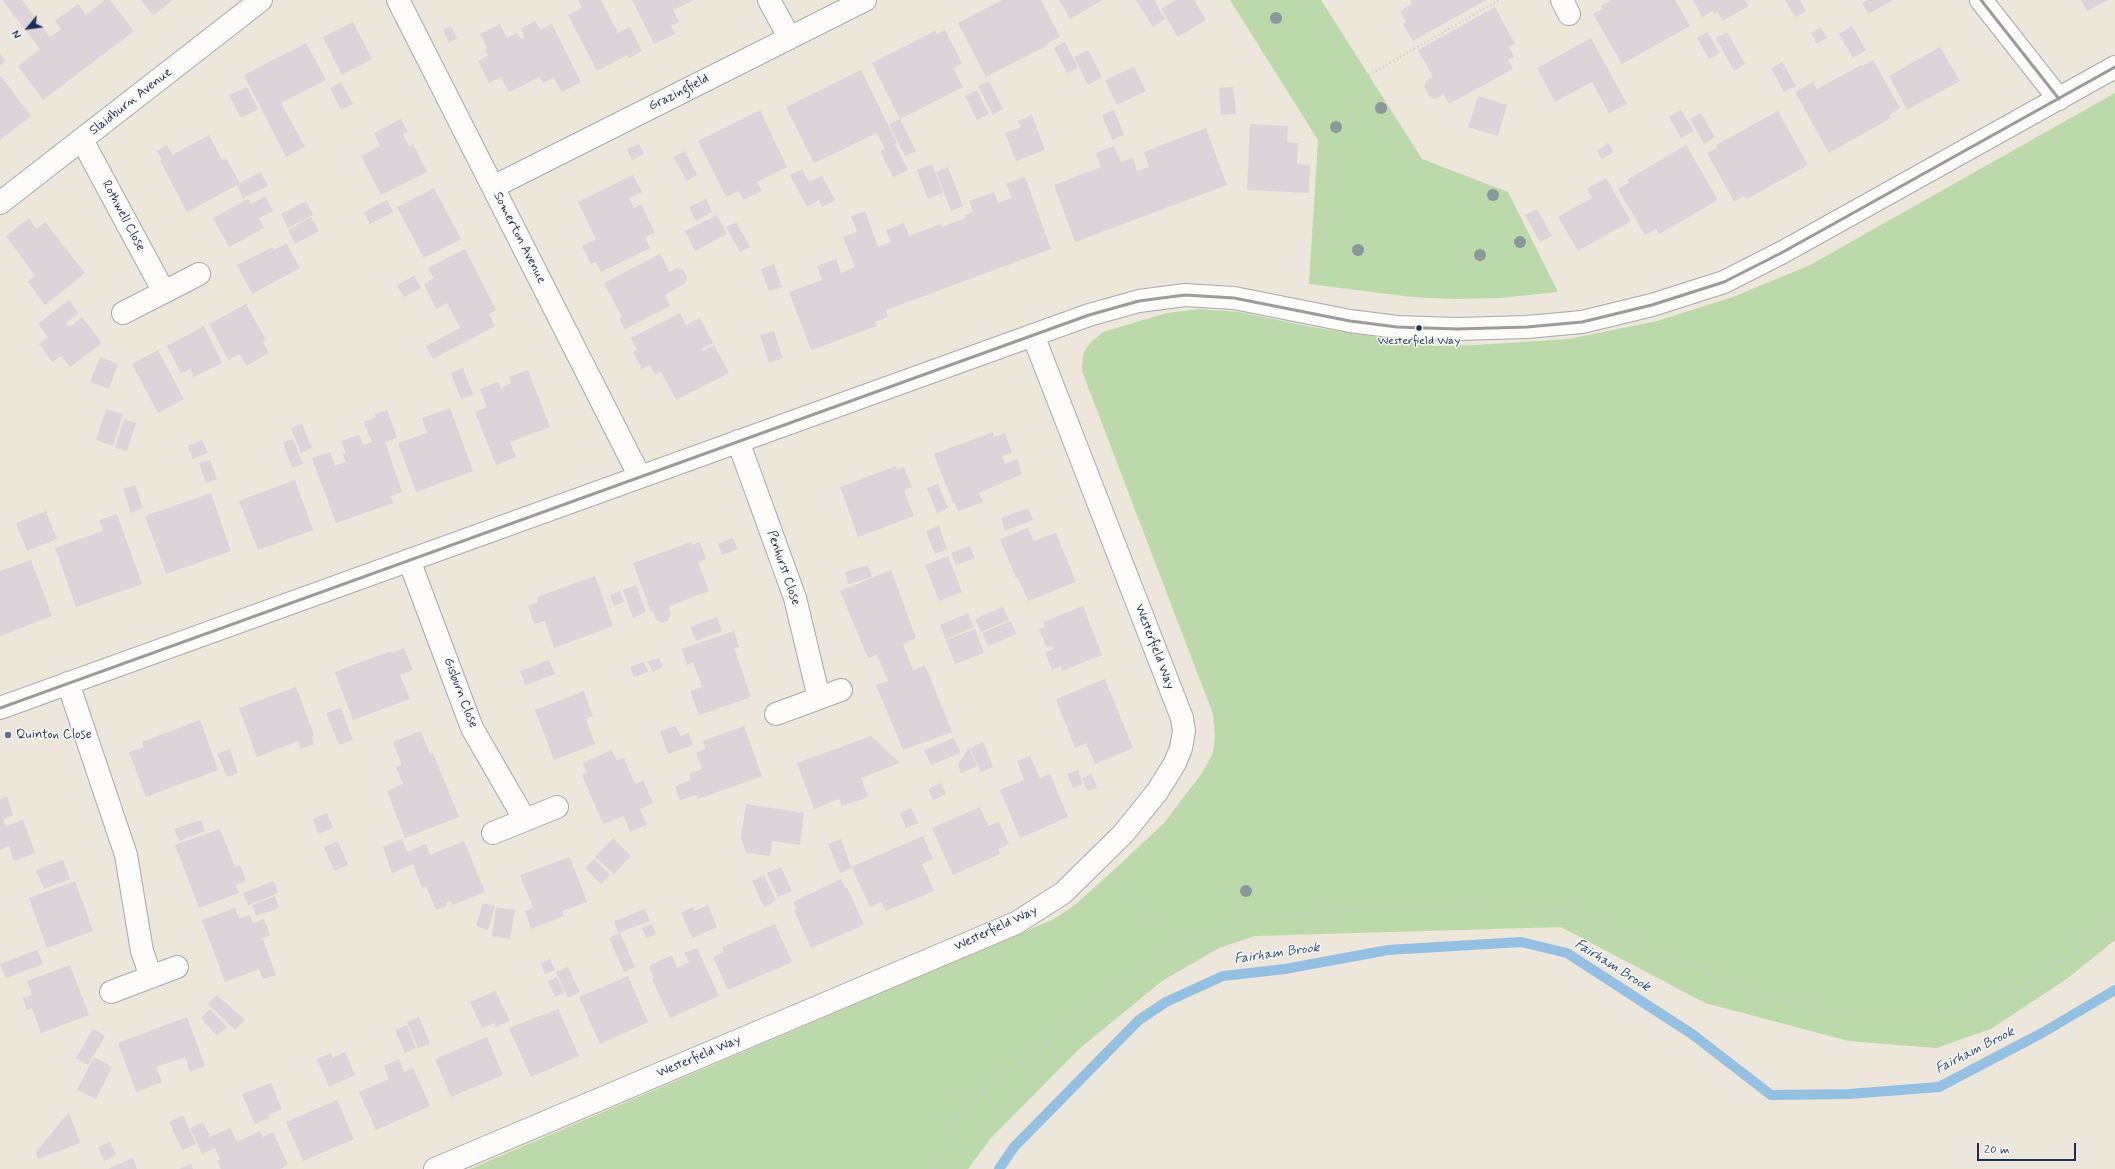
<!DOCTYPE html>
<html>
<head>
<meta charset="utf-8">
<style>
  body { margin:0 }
  #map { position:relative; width:2115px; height:1169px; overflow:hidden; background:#ece6db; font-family:Mynerve,sans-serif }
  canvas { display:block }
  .north { position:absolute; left:8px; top:8px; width:40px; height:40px; -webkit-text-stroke:3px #f6f6f2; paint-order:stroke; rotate:241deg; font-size:11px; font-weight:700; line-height:16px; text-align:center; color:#1b2f5e }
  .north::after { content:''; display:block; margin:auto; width:14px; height:18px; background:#1b2f5e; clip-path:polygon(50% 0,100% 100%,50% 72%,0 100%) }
  .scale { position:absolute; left:1977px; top:1143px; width:99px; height:18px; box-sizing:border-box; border:2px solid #1b2f5e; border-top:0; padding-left:5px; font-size:12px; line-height:14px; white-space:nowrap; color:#1b2f5e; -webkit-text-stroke:3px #f6f6f2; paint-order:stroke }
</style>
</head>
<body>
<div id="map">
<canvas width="2115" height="1169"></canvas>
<div class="north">N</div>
<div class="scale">20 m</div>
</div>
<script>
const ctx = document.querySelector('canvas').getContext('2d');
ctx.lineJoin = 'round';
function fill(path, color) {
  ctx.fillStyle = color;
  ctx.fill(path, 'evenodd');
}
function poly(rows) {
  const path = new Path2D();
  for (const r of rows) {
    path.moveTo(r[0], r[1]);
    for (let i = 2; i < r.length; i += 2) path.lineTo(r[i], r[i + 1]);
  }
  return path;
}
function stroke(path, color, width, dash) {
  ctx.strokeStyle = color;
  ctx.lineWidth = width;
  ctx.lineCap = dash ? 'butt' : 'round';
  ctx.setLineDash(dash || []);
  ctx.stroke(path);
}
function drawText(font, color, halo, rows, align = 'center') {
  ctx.font = font + ' Mynerve,sans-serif';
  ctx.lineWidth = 3;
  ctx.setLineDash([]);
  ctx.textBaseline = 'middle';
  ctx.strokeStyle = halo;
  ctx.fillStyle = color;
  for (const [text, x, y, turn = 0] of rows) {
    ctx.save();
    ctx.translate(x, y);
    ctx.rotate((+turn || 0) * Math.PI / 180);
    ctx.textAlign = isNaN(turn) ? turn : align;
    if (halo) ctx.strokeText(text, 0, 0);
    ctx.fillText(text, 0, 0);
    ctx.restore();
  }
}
fill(poly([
  [1230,0,1321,0,1422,159,1508,192,1558,292,1499,298,1455,299,1412,297,1309,284,1318,140],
  [2115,93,2115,940,2068,978,1991,1029,1936,1048,1849,1041,1705,1003,1561,927,1255,936,1219,948,1162,981,1078,1050,991,1138,968,1169,470,1169,1054,919,1076,904,1116,868,1164,823,1202,773,1213,753,1215,737,1213,714,1082,371,1083,354,1090,343,1103,332,1167,313,1199,309,1239,312,1312,327,1436,346,1477,345,1569,339,1657,321,1733,297,1810,265]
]), '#bcd9aa');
stroke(poly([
  [999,1169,1014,1147,1139,1020,1166,1002,1223,976,1285,969,1388,950,1521,942,1567,953,1692,1034,1771,1095,1849,1094,1939,1087,2042,1033,2115,990]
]), '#94c1e1', 10);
fill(poly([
  [4,0,22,0,50,37,61,29,55,21,78,4,86,15,105,0,110,0,134,31,43,100,18,66,40,49,3,1],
  [141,0,173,0,153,15],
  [578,0,601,0,618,33,630,27,642,51,629,58,627,55,597,71,568,15,582,8],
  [632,0,694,0,673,10,679,22,671,26,675,34,654,44],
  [1002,0,1041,0,1060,37,1047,43,1048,45,986,77,958,23],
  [1059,0,1103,0,1070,19],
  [1136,0,1154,0,1165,19,1153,27],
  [1176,0,1194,0,1206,20,1178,37,1161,9],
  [1410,0,1486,0,1413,41,1403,24,1406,22,1400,11,1412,4],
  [1611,0,1675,0,1690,26,1622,64,1593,14,1603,9,1601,6],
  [1693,0,1745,0,1749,6,1722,21,1718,12,1714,14,1713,11,1702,17],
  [1785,0,1800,0,1806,11,1795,17],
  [1867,0,1893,0,1868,14,1862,3],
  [2081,0,2108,0,2087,11],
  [1495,7,1515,44,1509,47,1514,57,1508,60,1513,69,1449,104,1444,94,1436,99,1430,97,1424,87,1426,81,1433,77,1418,50],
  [535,21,540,30,552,24,581,82,562,92,554,78,543,83,540,77,509,92,501,77,489,83,478,61,488,56,485,49,487,48,480,34,500,24,507,38,517,33,521,39,525,38,521,28],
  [353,22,372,59,342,75,323,37],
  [451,26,457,38,449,43,443,30],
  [1852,26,1866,50,1853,58,1839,34],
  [1821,27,1827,38,1817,44,1811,33],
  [945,30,962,63,953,68,963,87,900,119,872,63,935,31,937,34],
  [1707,32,1720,53,1709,59,1697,38],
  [1727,32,1745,64,1734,71,1716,38],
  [1591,38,1627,104,1609,113,1592,82,1555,102,1537,68],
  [1065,42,1078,68,1067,73,1054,48],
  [306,43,326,80,281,103,305,147,286,157,244,75],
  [1940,47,1960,81,1907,110,1889,76],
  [1088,50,1102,77,1088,85,1074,57],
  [0,54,6,61,0,65],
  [1873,60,1900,108,1889,115,1891,118,1829,153,1795,92,1813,82,1817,89,1861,65,1862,66],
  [1782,62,1796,86,1784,92,1771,68],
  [1134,67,1146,91,1117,105,1105,80],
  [861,70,897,143,895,144,908,170,893,177,880,151,885,149,877,133,814,163,786,107],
  [0,75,31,116,0,140],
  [989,81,1003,109,993,115,978,86],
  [341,82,353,104,341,110,330,88],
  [247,87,258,109,241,118,229,95],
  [1233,87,1236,114,1221,115,1219,88],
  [977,90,989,114,977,120,965,96],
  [1478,96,1507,105,1498,136,1468,127],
  [760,110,787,167,757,182,762,191,743,200,739,191,726,197,698,141],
  [1114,110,1124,135,1112,140,1102,115],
  [1681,110,1694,131,1681,138,1669,117],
  [1778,111,1808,165,1747,199,1744,196,1734,201,1707,153,1717,148,1716,145],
  [1701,113,1715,137,1704,144,1690,119],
  [1032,115,1045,150,1016,161,1005,133,1021,127,1018,121],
  [401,119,408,132,403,134,409,146,413,144,427,172,381,195,361,156,380,146,374,133],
  [900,119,916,151,905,156,889,124],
  [1250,124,1288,126,1287,142,1298,143,1297,164,1310,165,1309,193,1247,190],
  [1206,128,1227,185,1075,242,1054,185,1101,167,1096,153,1114,146,1121,162,1133,158,1137,171,1149,167,1144,152],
  [209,135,222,160,226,158,240,183,261,172,268,186,243,198,237,185,187,212,160,161,162,160,157,151,167,145,172,155],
  [1608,143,1614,152,1602,159,1597,151],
  [639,144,644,154,632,160,627,149],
  [1686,145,1718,200,1659,234,1656,229,1645,235,1618,189,1629,182,1627,180],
  [685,151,697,175,687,181,673,157],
  [932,164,943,193,928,199,917,170],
  [948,167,963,206,951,211,936,172],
  [802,169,809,182,822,176,835,200,822,207,819,200,807,207,790,175],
  [633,175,642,192,629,198,634,208,641,204,655,233,645,237,650,248,601,272,596,262,591,264,582,246,596,239,578,202],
  [1025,177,1051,249,886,310,888,317,875,322,877,326,811,350,789,292,822,280,817,266,836,259,841,273,855,267,843,237,857,232,851,216,865,211,878,247,891,242,886,230,904,223,909,236,941,224,942,227,966,218,965,215,973,212,969,201,994,192,998,203,1012,198,1006,184],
  [1606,178,1631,221,1578,251,1558,217,1592,198,1587,189],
  [434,188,461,239,424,258,397,207],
  [265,196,273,211,259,218,264,228,229,247,213,218,248,199,251,204],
  [706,199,712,212,696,221,689,207],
  [387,200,393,212,370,224,364,212],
  [306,201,313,215,288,228,281,214],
  [1537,209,1552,236,1540,242,1525,215],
  [717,215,727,234,695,251,685,231],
  [311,217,319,231,295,244,288,230],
  [29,218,36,229,45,222,85,273,45,305,28,282,35,276,6,236],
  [736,222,750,247,740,252,726,227],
  [286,243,300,268,252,294,237,265,273,247,274,250],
  [465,249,496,310,489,314,495,326,433,359,426,346,460,328,447,303,436,309,424,284,434,278,428,268],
  [660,254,670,272,677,268,683,270,687,276,685,283,665,295,670,306,625,329,619,319,622,317,604,283],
  [774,264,782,287,769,291,761,269],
  [414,276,421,288,404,297,397,285],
  [69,300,79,313,66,323,70,327,82,317,102,343,70,367,61,356,52,362,39,344,48,337,38,324],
  [246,304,266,340,263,342,269,353,246,366,240,354,228,360,209,324],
  [680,313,686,325,700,318,713,343,701,349,703,351,714,345,729,373,676,400,661,372,655,375,650,365,642,369,633,352,637,350,631,338],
  [204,326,222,363,194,377,190,369,181,373,167,346],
  [774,331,783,358,769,363,760,335],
  [158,350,184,399,158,413,132,364],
  [100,357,118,364,109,389,90,382],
  [463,368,473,395,461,399,451,373],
  [528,370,550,427,510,442,516,457,496,465,475,412,487,407,480,389,498,382,505,395,502,387,511,383,509,377],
  [450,408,473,471,416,492,398,443,427,433,422,418],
  [106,409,123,414,113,446,96,440],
  [387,410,397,438,385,442,402,492,391,496,393,503,336,523,312,458,330,452,335,466,346,462,343,454,346,453,341,441,359,435,363,445,372,442,364,422,376,417,375,414],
  [124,419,136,423,127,451,115,448],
  [302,424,312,448,301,453,291,428],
  [993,432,994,437,1005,433,1012,453,1002,456,1005,464,1017,459,1022,474,979,493,983,502,958,511,954,502,953,503,934,454],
  [293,439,303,464,292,468,283,442],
  [202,440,208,453,193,459,188,446],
  [210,460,217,479,206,483,199,463],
  [896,466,897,470,904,467,912,487,904,490,914,516,858,537,840,487],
  [295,480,313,530,258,550,239,501],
  [938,484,948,508,937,513,927,488],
  [135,485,143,508,131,513,123,489],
  [211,493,231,551,166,574,145,516],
  [1028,508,1033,520,1005,531,1001,518],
  [46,511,57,539,27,551,16,523],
  [117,514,142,584,76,607,55,548,103,531,99,520],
  [939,526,947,549,935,554,926,531],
  [1028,528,1034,541,1056,533,1076,582,1028,601,1018,577,1016,578,1000,539],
  [733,538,738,549,722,555,718,544],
  [691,542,692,545,700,542,706,559,698,562,709,591,669,606,671,614,668,620,662,623,656,620,653,611,651,612,633,563],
  [970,546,975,558,956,565,951,553],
  [948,556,962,592,939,601,925,565],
  [31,560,52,616,0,636,0,571],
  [868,565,872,577,848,584,845,572],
  [891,570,916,638,903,644,913,670,925,665,952,732,903,750,876,685,888,681,877,655,868,658,840,591],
  [595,576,613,626,554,648,545,621,534,624,528,606,538,602,537,597],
  [636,585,646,612,633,618,623,590],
  [620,591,624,602,614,606,610,595],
  [1083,606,1102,655,1062,671,1061,666,1052,670,1045,652,1054,649,1053,646,1046,647,1039,629,1045,626,1043,622],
  [1003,607,1009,620,981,632,975,619],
  [968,613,974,627,946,639,940,625],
  [717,617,722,631,696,641,690,627],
  [1011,621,1016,634,988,646,982,633],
  [975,629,984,653,955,664,946,640],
  [734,631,739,647,734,648,751,697,699,715,690,691,702,687,693,662,687,665,682,649],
  [404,648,413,670,400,675,410,699,353,720,335,672,391,651,392,653],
  [659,658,663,667,653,672,648,662],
  [549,660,555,674,525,685,520,671],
  [644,662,648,672,634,677,630,667],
  [1105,679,1133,748,1095,764,1086,743,1075,748,1056,699],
  [296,687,314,735,312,736,314,744,301,749,298,741,257,757,239,708],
  [584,691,593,716,586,719,595,744,554,760,535,710],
  [341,708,353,740,339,745,326,713],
  [200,720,218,770,146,797,129,752,144,747,142,742],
  [676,726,680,736,689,733,693,745,668,754,660,731],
  [744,726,762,776,698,799,696,795,680,800,675,786,691,780,689,774,702,769,696,753,706,749,703,741],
  [421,731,430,754,433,753,459,817,405,838,387,791,403,784,396,767,402,765,393,742],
  [871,736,900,763,861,778,868,797,842,806,839,799,814,809,797,763],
  [954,738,961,753,931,765,924,750],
  [983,742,993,767,981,772,970,748],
  [969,748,977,766,961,773,958,764],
  [230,749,238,773,227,777,217,754],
  [612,750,616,760,624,758,635,784,643,780,653,803,640,809,647,825,630,832,624,816,603,824,582,775,587,773,583,763],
  [1030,756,1040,778,1050,774,1068,817,1020,838,1000,790,1024,780,1017,761],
  [1078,770,1083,784,1073,788,1067,774],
  [1092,774,1097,788,1088,791,1082,778],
  [941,783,946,794,933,800,928,789],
  [7,796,13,815,3,819,6,826,23,820,35,853,14,861,9,846,0,850,0,799],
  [746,804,804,813,800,845,772,841,770,856,746,853,741,838],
  [980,807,988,826,999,822,1009,844,998,849,1000,854,953,875,932,828],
  [911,808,918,823,906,828,900,813],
  [327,813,333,828,318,834,313,819],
  [201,820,205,831,179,841,174,829],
  [220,829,235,867,240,865,246,881,236,885,239,893,199,908,175,845],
  [923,836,933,859,922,864,934,891,886,911,881,902,870,907,852,868,840,873,828,844,841,839,851,867],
  [613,838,631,856,614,874,595,857],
  [402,839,407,852,426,844,430,855,464,841,485,892,452,905,451,901,446,903,447,906,436,910,426,886,422,888,413,864,392,873,383,847],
  [338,841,348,865,334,871,324,847],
  [570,857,587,902,562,911,564,916,531,929,525,911,533,908,520,875],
  [594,859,610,875,601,884,585,868],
  [63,860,70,879,44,889,36,870],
  [781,867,792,891,778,897,767,873],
  [764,875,776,901,764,907,752,881],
  [841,879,845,888,847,887,864,925,811,948,794,910,797,909,793,902],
  [75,881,93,931,47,948,29,898],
  [274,881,278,893,248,905,243,893],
  [275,896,279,908,256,916,252,905],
  [483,903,495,906,488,930,476,926],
  [708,905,717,927,692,938,681,913,693,907,695,911],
  [496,907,515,910,510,939,492,936],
  [235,908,239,919,250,915,253,923,264,919,270,935,259,940,263,940,276,975,263,979,259,969,225,982,202,920],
  [645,909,650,921,618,933,614,921],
  [652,924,656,934,646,938,642,928],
  [775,924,792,962,728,990,713,957,724,952,722,947],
  [620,933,635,967,624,972,609,938],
  [697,948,719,996,670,1018,652,979,654,978,649,966,672,955,677,968,689,962,684,953],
  [37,950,43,964,6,978,0,964],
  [550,959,555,970,545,974,541,963],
  [70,965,89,1015,41,1033,32,1008,27,1010,23,998,32,995,27,981],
  [568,967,580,992,568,998,556,972],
  [628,976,648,1022,600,1044,579,997],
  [557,977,564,993,555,997,548,981],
  [495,991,510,1021,496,1027,494,1023,482,1028,470,1002],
  [217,995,245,1020,235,1030,208,1004],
  [210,1009,227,1027,217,1036,201,1018],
  [558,1009,579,1056,531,1077,509,1028],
  [187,1017,205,1066,190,1072,185,1057,156,1067,162,1082,136,1092,118,1043],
  [419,1017,430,1044,418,1048,407,1022],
  [407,1025,416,1048,405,1053,395,1030],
  [93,1029,105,1036,88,1065,76,1058],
  [487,1037,503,1075,451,1097,435,1059],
  [345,1052,355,1075,329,1087,317,1059,331,1053,332,1058],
  [94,1057,112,1067,96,1099,77,1090],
  [399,1059,404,1072,413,1068,430,1106,376,1130,359,1092,389,1079,384,1066],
  [271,1083,282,1109,268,1115,269,1118,255,1124,242,1094],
  [337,1100,354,1139,303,1161,286,1122],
  [69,1112,80,1143,38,1159,36,1152],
  [183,1115,196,1144,182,1150,169,1122],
  [203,1122,210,1137,230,1128,237,1142,260,1131,263,1137,273,1132,288,1165,280,1169,221,1169,217,1161,220,1160,215,1148,202,1154,190,1128],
  [110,1142,116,1155,104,1161,98,1147],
  [133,1158,137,1169,110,1169,109,1168],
  [191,1164,193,1169,179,1169]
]), '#dcd4d9');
const minor = poly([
  [398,0,640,477],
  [769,0,789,37],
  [1562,0,1569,14],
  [1981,0,2059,99],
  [82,140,164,292],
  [493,187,865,0],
  [0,203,261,0],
  [123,313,199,274],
  [738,441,795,598,819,698],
  [409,560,472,728,525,820],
  [68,683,126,855,142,951,151,977],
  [0,708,1089,315,1139,301,1185,295,1234,298,1350,321,1397,327,1457,329,1527,327,1582,322,1652,305,1724,282,1783,252,2115,67],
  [776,714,841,690],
  [493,833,557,807],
  [111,992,177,967],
  [435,1169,1016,923,1063,893,1123,834,1157,792,1175,763,1181,748,1184,731,1182,718,1033,335]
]);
stroke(minor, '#a8a8a7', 24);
stroke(poly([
  [1311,284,1360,80,1499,0],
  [1119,877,1159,924,1174,952],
  [953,1127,957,1102],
  [934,1169,952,1129,971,1100,1089,1011,1174,952,1201,936,1260,917,1361,909,1530,905,1573,913,1649,952,1702,969,1759,992,1814,1009,1902,1019,1962,1012,2005,998,2067,959,2115,918]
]), '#cccccd', 2.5, [1, 3]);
stroke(minor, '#fcfbfa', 22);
stroke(poly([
  [1981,0,2059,99],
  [0,708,1089,315,1139,301,1185,295,1234,298,1350,321,1397,327,1457,329,1527,327,1582,322,1652,305,1724,282,1783,252,2115,67]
]), '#9b9a9d', 3);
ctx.fillStyle = '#8a979b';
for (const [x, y] of [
  [1276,18],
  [1381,108],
  [1336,127],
  [1493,195],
  [1520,242],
  [1358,250],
  [1480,255],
  [1246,891]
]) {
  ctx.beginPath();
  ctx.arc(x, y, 6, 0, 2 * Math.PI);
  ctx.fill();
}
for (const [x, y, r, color] of [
  [1419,328,3.5,"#1b2f5e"],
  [8,735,4,"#646f8a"]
]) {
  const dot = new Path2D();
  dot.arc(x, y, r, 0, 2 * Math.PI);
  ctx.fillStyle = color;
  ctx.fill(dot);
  stroke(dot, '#f6f6f2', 1.5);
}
drawText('12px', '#1b2f5e', '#f6f6f2', [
  ["Westerfield Way",1419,341]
]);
drawText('13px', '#1b2f5e', '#f6f6f2', [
  ["Grazingfield",679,93,-27],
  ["Slaidburn Avenue",131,102,-38],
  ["Rothwell Close",123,216,62],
  ["Somerton Avenue",519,238,63],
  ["Penhurst Close",783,568,71],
  ["Westerfield Way",1154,647,69],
  ["Gisburn Close",460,693,69],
  ["Westerfield Way",996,929,-25],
  ["Westerfield Way",699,1057,-23]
]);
drawText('13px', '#1b2f5e', '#f6f6f2', [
  ["Quinton Close",16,735]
], 'left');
drawText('italic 14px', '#345686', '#f6f6f2', [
  ["Fairham Brook",1277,954,-8],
  ["Fairham Brook",1612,966,32],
  ["Fairham Brook",1975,1051,-27]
]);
</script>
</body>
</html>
